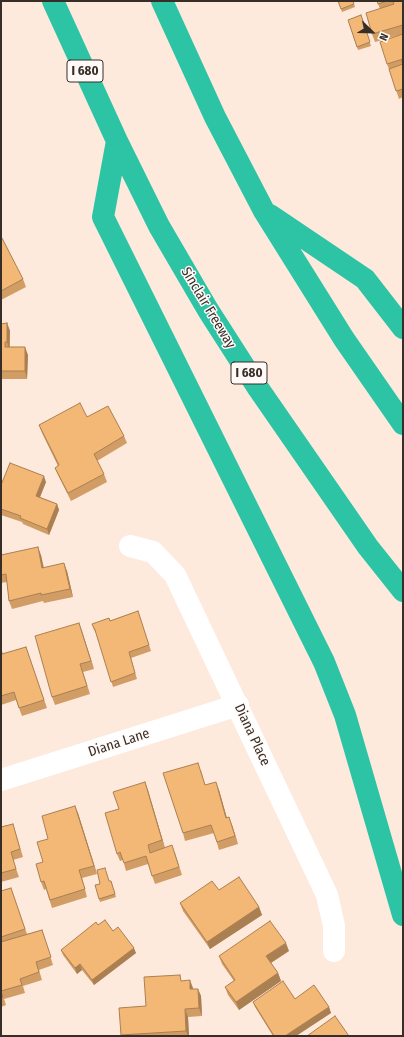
<!DOCTYPE html>
<html>
<head>
<meta charset="utf-8">
<style>
  body { margin:0 }
  #map { position:relative; width:404px; height:1037px; overflow:hidden; background:#fee9dd; font-family:"Fira Sans Condensed",sans-serif }
  canvas { display:block }
  .frame { position:absolute; inset:0; border:2px solid #382e28; pointer-events:none }
  .north { position:absolute; left:352px; top:12px; width:40px; height:40px; -webkit-text-stroke:3px #fffaf7; paint-order:stroke; rotate:113deg; font-size:11px; font-weight:700; line-height:16px; text-align:center; color:#382e28 }
  .north::after { content:''; display:block; margin:auto; width:14px; height:18px; background:#382e28; clip-path:polygon(50% 0,100% 100%,50% 72%,0 100%) }
</style>
</head>
<body>
<div id="map">
<canvas width="404" height="1037"></canvas>
<div class="frame"></div>
<div class="north">N</div>
</div>
<script>
const ctx = document.querySelector('canvas').getContext('2d');
ctx.lineJoin = 'round';
function poly(rows) {
  const path = new Path2D();
  for (const r of rows) {
    path.moveTo(r[0], r[1]);
    for (let i = 2; i < r.length; i += 2) path.lineTo(r[i], r[i + 1]);
  }
  return path;
}
function stroke(path, color, width, dash) {
  ctx.strokeStyle = color;
  ctx.lineWidth = width;
  ctx.lineCap = dash ? 'butt' : 'round';
  ctx.setLineDash(dash || []);
  ctx.stroke(path);
}
function fill(path, color) {
  ctx.fillStyle = color;
  ctx.fill(path, 'evenodd');
}
function drawText(font, color, halo, rows, align = 'center') {
  ctx.font = font + ' "Fira Sans Condensed",sans-serif';
  ctx.lineWidth = 3;
  ctx.setLineDash([]);
  ctx.textBaseline = 'middle';
  ctx.strokeStyle = halo;
  ctx.fillStyle = color;
  for (const [text, x, y, turn = 0] of rows) {
    ctx.save();
    ctx.translate(x, y);
    ctx.rotate((+turn || 0) * Math.PI / 180);
    ctx.textAlign = isNaN(turn) ? turn : align;
    if (halo) ctx.strokeText(text, 0, 0);
    ctx.fillText(text, 0, 0);
    ctx.restore();
  }
}
stroke(poly([
  [130,546,153,552,175,575,327,895,334,926,334,951],
  [1,780,238,705]
]), '#fff', 22);
stroke(poly([
  [53,1,117,141,159,226,208,310,258,388,368,547,403,591],
  [162,1,215,117,264,211,344,339,403,424],
  [117,141,103,217,324,662,345,715,403,915],
  [270,215,365,279,403,328]
]), '#2cc4a5', 22);
fill(poly([
  [338,1,353,1,355,7,342,12],
  [377,1,403,1,403,34,375,42,372,34,380,9],
  [361,15,371,46,358,50,348,20],
  [403,34,403,97,399,99,390,72,387,64],
  [1,238,23,279,26,287,1,300],
  [7,323,10,331,10,347,28,355,27,379,1,379,1,324],
  [87,417,124,436,127,443,97,461,104,474,107,482,71,501,58,475,55,468,58,466,42,433,39,425],
  [46,482,40,497,57,504,59,510,49,535,23,524,22,522,1,515,1,485],
  [1,555,41,555,44,568,67,571,73,597,44,603,43,601,12,609,9,601,7,582,1,583],
  [138,611,151,651,131,658,137,679,113,687,97,634,94,630,92,624,110,621],
  [79,623,94,669,83,672,90,694,55,705,52,697],
  [26,647,47,708,22,716,16,700,1,705,1,648,3,654],
  [201,770,205,785,219,790,227,818,232,825,238,844,219,850,214,833,185,841,183,833],
  [145,782,165,848,175,853,182,875,155,884,148,864,126,871,123,860,120,861,117,854,119,809],
  [78,813,97,874,82,878,87,897,52,908,46,889,44,890,41,882,48,839],
  [13,824,23,857,13,860,19,877,1,882,1,827],
  [109,881,111,881,116,897,100,902,99,899],
  [11,888,27,934,42,930,53,965,39,970,42,980,23,986,25,993,4,999,6,1005,1,1007,1,891],
  [219,890,259,907,262,915,210,949,183,911,180,903],
  [98,925,113,931,136,953,94,985,82,970,77,974,63,955,61,950],
  [289,951,271,963,278,973,281,981,239,1010,228,995,225,987,234,981,222,964,219,956],
  [182,981,193,989,198,989,201,996,202,1016,188,1017,189,1036,121,1036,121,1035,146,1006],
  [295,999,329,1007,331,1013,296,1036,273,1036,255,1007,253,1002]
]), '#d19d65');
fill(poly([
  [7,323,10,331,9,350,7,342],
  [25,347,28,355,27,379,25,371],
  [44,476,46,482,38,502,36,496],
  [57,504,59,510,49,535,47,529],
  [38,547,41,555,45,576,42,568],
  [64,563,67,571,73,597,70,589],
  [79,623,82,631,94,669,91,661],
  [145,782,148,790,165,848,162,840],
  [216,782,219,790,229,826,226,818],
  [75,806,78,813,97,874,94,866],
  [229,817,232,825,238,844,235,836],
  [259,907,262,915,210,949,207,942],
  [286,943,289,951,269,964,266,956],
  [134,948,136,953,94,985,92,980],
  [80,964,82,970,77,974,75,968],
  [278,973,281,981,239,1010,236,1002],
  [190,980,193,988,193,997,190,989],
  [198,989,201,996,202,1016,199,1008],
  [329,1007,331,1013,296,1036,285,1036],
  [185,1009,188,1017,189,1036,188,1036,186,1031]
]), '#aa8053');
const building = poly([
  [338,1,353,1,354,4,341,9,338,1],
  [377,1,387,1,378,4,377,1],
  [393,1,403,1,403,25,372,34,366,13,394,4,393,1],
  [361,15,370,42,357,47,348,20,361,15],
  [403,34,403,59,387,64,380,42,403,34],
  [402,61,403,61,403,89,396,91,389,69,403,64,402,61],
  [1,238,2,238,23,279,1,291,1,238],
  [7,323,7,342,5,342,5,347,25,347,25,371,1,371,1,324,7,323],
  [80,403,87,417,108,406,124,436,94,454,104,474,68,493,55,468,59,465,39,425,80,403],
  [10,463,44,476,36,496,57,504,47,529,20,518,21,516,1,509,1,485,10,463],
  [38,547,42,568,64,563,70,589,41,595,41,593,9,601,6,574,1,575,1,555,38,547],
  [138,611,149,645,129,652,135,673,111,682,95,630,92,624,109,618,110,621,138,611],
  [79,623,91,661,80,664,87,686,52,697,35,636,79,623],
  [26,647,44,700,19,708,14,692,1,696,1,650,2,654,26,647],
  [198,763,205,785,216,782,226,818,229,817,235,836,217,842,211,825,183,833,163,773,198,763],
  [145,782,162,840,148,845,150,853,172,845,179,867,152,876,146,856,124,863,120,852,117,854,105,813,119,809,113,792,145,782],
  [75,806,94,866,79,870,85,889,50,900,44,881,41,882,36,864,43,862,37,842,48,839,42,816,75,806],
  [13,824,20,849,11,852,16,869,1,873,1,827,13,824],
  [105,868,109,881,111,881,115,894,99,899,95,885,100,884,97,870,105,868],
  [239,877,259,907,207,942,180,903,212,881,219,890,239,877],
  [11,888,25,929,1,937,1,891,11,888],
  [105,920,113,931,118,927,134,948,92,980,80,964,75,968,61,950,96,922,98,925,105,920],
  [270,921,286,943,266,956,278,973,236,1002,225,987,235,980,219,956,270,921],
  [42,930,51,957,36,962,39,972,20,979,22,985,1,991,3,997,1,998,1,942,42,930],
  [180,975,181,981,190,980,190,989,198,989,199,1008,185,1009,186,1031,121,1035,119,1008,146,1006,144,977,180,975],
  [283,981,295,999,314,985,329,1007,285,1036,274,1036,253,1002,283,981],
  [335,1016,349,1036,307,1036,335,1016]
]);
fill(building, '#f3b776');
stroke(building, '#aa8053', 1);
for (const [x, y, w] of [
  [85,71,36],
  [249,373,36]
]) {
  const box = new Path2D();
  box.roundRect(x - w / 2, y - 11, w, 22, 3);
  ctx.fillStyle = '#fffaf7';
  ctx.fill(box);
  stroke(box, '#382e28', 1);
}
drawText('bold 13px', '#382e28', null, [
  ["I 680",85,71],
  ["I 680",249,373]
]);
drawText('14px', '#382e28', '#fffaf7', [
  ["Sinclair Freeway",208,308,59],
  ["Diana Place",252,735,65],
  ["Diana Lane",119,743,-18]
]);
</script>
</body>
</html>
